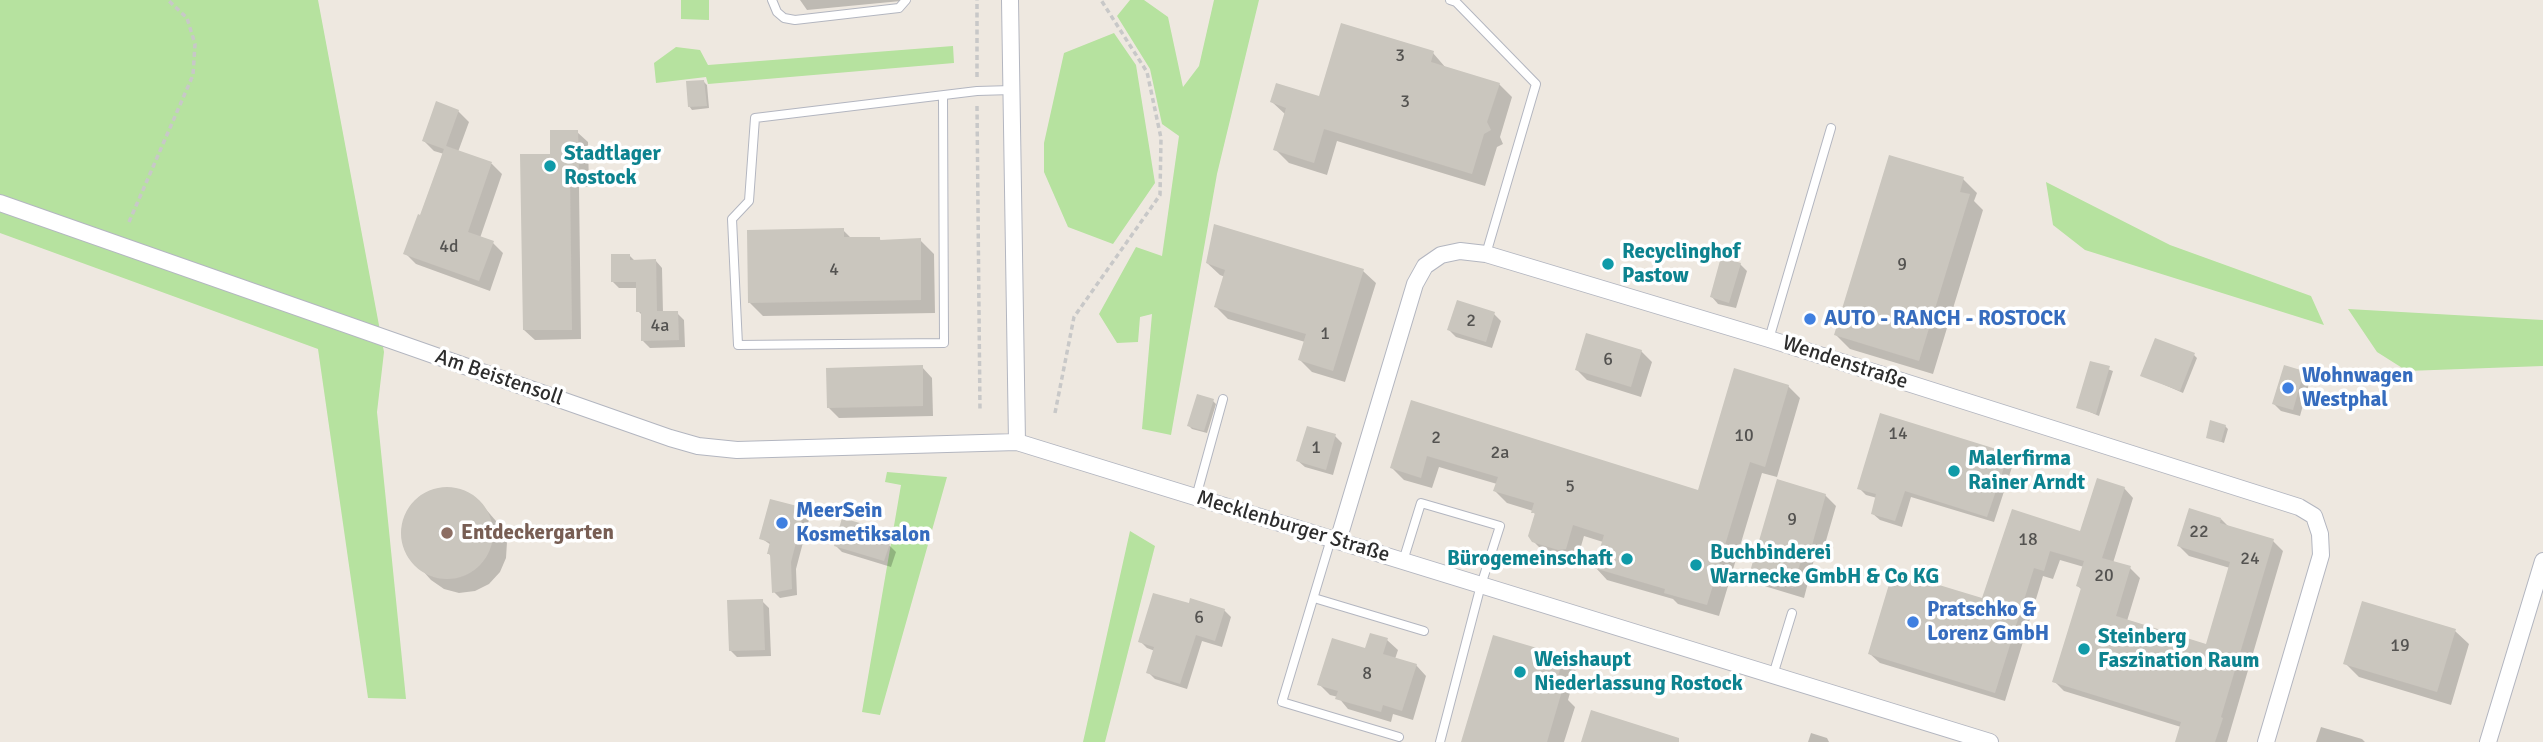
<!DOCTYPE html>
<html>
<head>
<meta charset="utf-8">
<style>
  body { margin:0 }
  canvas { display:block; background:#eee8e0 }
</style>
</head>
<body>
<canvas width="2543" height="742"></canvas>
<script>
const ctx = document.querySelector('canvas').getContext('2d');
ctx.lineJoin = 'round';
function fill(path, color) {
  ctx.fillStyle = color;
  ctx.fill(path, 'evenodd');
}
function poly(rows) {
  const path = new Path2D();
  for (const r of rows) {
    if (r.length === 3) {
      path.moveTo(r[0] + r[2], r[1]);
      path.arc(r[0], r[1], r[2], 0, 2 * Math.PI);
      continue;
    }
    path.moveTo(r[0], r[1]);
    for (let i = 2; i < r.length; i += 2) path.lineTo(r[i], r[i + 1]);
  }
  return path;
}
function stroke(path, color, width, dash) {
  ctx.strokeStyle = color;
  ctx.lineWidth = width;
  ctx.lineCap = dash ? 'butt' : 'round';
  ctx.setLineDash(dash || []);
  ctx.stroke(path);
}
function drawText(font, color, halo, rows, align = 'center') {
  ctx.font = font + ' Signika,sans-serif';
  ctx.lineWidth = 7;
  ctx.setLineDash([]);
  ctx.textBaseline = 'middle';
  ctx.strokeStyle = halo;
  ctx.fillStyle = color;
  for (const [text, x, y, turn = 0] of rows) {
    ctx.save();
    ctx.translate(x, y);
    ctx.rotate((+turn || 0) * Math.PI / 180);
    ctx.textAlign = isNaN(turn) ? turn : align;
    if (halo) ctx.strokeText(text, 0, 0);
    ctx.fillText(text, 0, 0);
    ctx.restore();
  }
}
fill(poly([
  [0,0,318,0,384,352,377,412,406,699,368,698,318,349,0,233],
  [681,0,709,0,709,20,681,19],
  [1130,0,1144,0,1168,17,1183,87,1199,66,1214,0,1259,0,1217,174,1171,435,1142,429,1152,314,1140,317,1138,342,1117,343,1099,314,1136,247,1162,256,1179,136,1162,124,1150,69,1117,16],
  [1114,33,1136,65,1155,183,1113,244,1068,227,1044,172,1044,143,1064,53],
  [953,46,954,63,708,84,706,77,656,83,654,63,676,47,700,50,708,65],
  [2046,182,2170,245,2311,296,2324,325,2085,250,2053,225],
  [2348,309,2543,320,2543,366,2407,371,2377,352],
  [887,472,947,477,880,715,862,712,901,485,885,482],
  [1130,531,1155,546,1105,742,1083,742]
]), '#b6e29f');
fill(poly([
  [800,0,901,0,901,1,807,10],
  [1433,53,1446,68,1499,84,1512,97,1500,137,1503,144,1497,147,1485,186,1337,141,1327,175,1289,163,1275,149,1286,115,1272,102,1320,98],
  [704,82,707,85,709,108,692,110,689,106],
  [458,111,469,122,458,152,492,164,502,174,480,238,493,243,503,253,490,291,416,264,405,253,421,217,444,154,434,151,424,141],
  [577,132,588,142,589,187,579,187,581,339,535,340,524,330,552,155],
  [1963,179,1977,193,1974,201,1983,210,1933,374,1850,349,1836,335],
  [843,230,852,239,879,238,882,242,920,240,934,254,935,313,763,316,749,302],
  [629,255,635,261,656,261,662,268,663,313,677,313,684,320,685,347,650,348,643,341,643,316,638,311,637,288,619,288,612,281],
  [1207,263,1363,271,1376,283,1345,382,1312,372,1300,360,1305,342,1228,319,1216,307,1225,277,1220,275],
  [1740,264,1747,271,1736,308,1718,304,1712,297],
  [1494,314,1501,321,1492,348,1456,337,1449,330],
  [1641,351,1652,362,1641,397,1587,380,1577,370],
  [2194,355,2197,358,2183,393,2142,375],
  [2091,363,2113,371,2099,416,2078,407],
  [922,367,932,378,933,416,839,418,828,407],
  [2303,373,2310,380,2300,416,2281,411,2274,404],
  [1788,386,1800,398,1777,477,1762,473,1719,616,1678,604,1673,599,1607,580,1596,568,1603,542,1584,536,1577,560,1571,561,1546,554,1533,541,1536,516,1533,511,1507,503,1495,491,1497,484,1439,467,1432,488,1404,480,1392,468,1412,402,1699,492],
  [1213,401,1216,404,1207,433,1192,429,1189,426],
  [2225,426,2228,429,2224,443,2208,437],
  [1335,436,1342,443,1333,475,1305,467,1298,461],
  [2008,455,2014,461,1994,522,1911,497,1902,527,1880,520,1873,514,1877,498,1866,495,1859,488],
  [450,488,465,492,478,500,502,528,507,542,506,558,500,572,489,584,475,591,459,593,444,589,431,580,407,553,402,538,403,523,410,508,420,497,434,490],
  [2124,488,2133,498,2113,563,2130,568,2140,578,2127,621,2207,646,2230,568,2189,556,2179,546,2221,519,2229,527,2273,541,2283,551,2227,742,2179,742,2181,727,2064,691,2054,681,2082,590,2078,586,2084,567,2060,560,2053,579,2043,576,2005,701,1880,663,1870,654,1983,600,2013,511,2081,534],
  [1825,495,1836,506,1821,558,1815,556,1804,598,1761,585,1751,575],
  [804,510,810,516,796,569,797,595,780,598,774,592,771,556,768,553,771,545,761,538],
  [884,532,891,539,889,545,896,552,891,567,842,552,835,545],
  [762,601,769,608,771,656,737,657,730,650],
  [1190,605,1224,610,1231,617,1222,647,1202,641,1187,689,1155,679,1148,672,1155,651,1147,648,1140,641],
  [2455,631,2469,644,2451,705,2359,677,2345,663],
  [1387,640,1398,650,1395,659,1416,665,1426,676,1413,720,1393,714,1391,722,1348,709,1338,697,1330,695,1319,684,1366,651],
  [1563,658,1576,671,1568,700,1575,707,1564,742,1463,742],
  [2321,727,2362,739,2365,742,2316,742],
  [1811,733,1827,738,1829,742,1808,742]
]), '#0003');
fill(poly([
  [1341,23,1434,51,1431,62,1500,83,1487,122,1491,130,1484,134,1472,174,1324,129,1314,163,1273,150,1286,108,1270,102,1276,83,1319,96],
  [704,80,707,106,688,107,686,81],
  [436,101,459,110,446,146,492,162,468,232,494,241,479,281,403,254,418,214,420,215,444,149,422,141],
  [550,130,578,130,579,177,570,177,572,330,523,330,520,154,550,154],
  [1889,155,1964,177,1960,192,1970,194,1919,361,1834,335],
  [1214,224,1364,269,1333,371,1298,360,1306,334,1214,307,1225,270,1206,263],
  [844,228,844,237,880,237,880,240,921,238,921,300,748,303,747,230],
  [611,254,630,254,630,260,656,259,657,311,678,311,679,340,641,341,641,312,636,312,636,282,611,282],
  [1721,257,1741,263,1729,303,1710,297],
  [1457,300,1495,312,1486,342,1447,330],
  [1586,333,1642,350,1631,387,1575,370],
  [2155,338,2195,353,2180,391,2140,376],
  [2090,361,2110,366,2096,414,2076,408],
  [923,365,923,406,827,408,826,368],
  [2284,365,2304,371,2293,410,2272,404],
  [1734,368,1789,385,1765,467,1750,462,1707,605,1664,593,1665,589,1594,568,1604,535,1573,525,1566,549,1558,550,1532,542,1528,536,1535,513,1531,513,1534,503,1493,491,1498,477,1427,456,1421,478,1390,468,1411,400,1698,490],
  [1197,394,1214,399,1204,431,1187,426],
  [1880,413,2009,453,1987,517,1905,491,1895,521,1871,514,1876,494,1857,489],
  [2210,420,2226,425,2221,442,2206,438],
  [1307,426,1336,434,1326,470,1296,461],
  [2097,478,2125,487,2102,558,2131,566,2116,616,2206,644,2230,562,2177,546,2189,508,2221,518,2220,523,2274,539,2221,717,2223,718,2215,742,2175,742,2181,722,2052,682,2081,588,2076,586,2084,561,2050,551,2044,571,2034,568,1995,693,1868,654,1893,571,1982,598,2012,509,2080,531],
  [1777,479,1826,494,1811,549,1805,547,1793,588,1749,575],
  [447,533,46],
  [770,499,805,508,791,562,792,589,772,593,770,554,767,554,770,542,759,539],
  [842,518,885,530,881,541,890,543,884,561,834,546],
  [1153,593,1189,603,1190,598,1225,609,1215,641,1196,635,1180,684,1146,673,1154,647,1138,642],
  [763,599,765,650,729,651,727,600],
  [2362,601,2456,629,2437,692,2343,664],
  [1370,633,1388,638,1383,654,1417,664,1402,711,1383,705,1381,712,1335,699,1338,691,1317,685,1332,638,1365,648],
  [1493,635,1564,656,1554,689,1562,691,1547,742,1461,742],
  [1591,710,1679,738,1679,742,1581,742]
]), '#cac6be');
const service = poly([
  [772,0,777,12,784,18,795,20,899,8,906,0],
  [1450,0,1456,2,1536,84,1486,254],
  [943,96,944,343,738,345,732,219,749,201,755,118,977,91,1012,90],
  [1769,339,1831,128],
  [1196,497,1223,399],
  [1331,539,1282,702,1399,737],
  [1403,561,1421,503,1500,526,1481,585,1440,742],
  [1314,598,1424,631],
  [1773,675,1792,613]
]);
const minor = poly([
  [1010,0,1017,442],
  [0,203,670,438,698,446,737,450,1017,442,1990,742],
  [1338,541,1415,284,1425,266,1441,255,1460,251,1486,254,1769,339,2299,507,2314,516,2320,534,2321,555,2266,742],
  [2488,742,2543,561]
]);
stroke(service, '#b3b6c0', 10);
stroke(minor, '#b3b6c0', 18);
stroke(poly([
  [977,77,977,0],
  [977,106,980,412],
  [129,222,193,75,195,44,187,18,168,0],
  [1055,413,1074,317,1160,195,1161,138,1147,72,1101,0]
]), '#c8c8c8', 3.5, [5, 3.5]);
stroke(service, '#fff', 8);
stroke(minor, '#fff', 16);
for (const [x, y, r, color] of [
  [550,166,7,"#0f9aa8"],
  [1608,264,7,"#0f9aa8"],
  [1810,319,7,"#3f7fe0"],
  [2288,388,7,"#3f7fe0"],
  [1954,471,7,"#0f9aa8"],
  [782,523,7,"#3f7fe0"],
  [447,533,7,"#8d6e63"],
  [1627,559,7,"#0f9aa8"],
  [1696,565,7,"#0f9aa8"],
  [1913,622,7,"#3f7fe0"],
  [2084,649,7,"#0f9aa8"],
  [1520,672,7,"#0f9aa8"]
]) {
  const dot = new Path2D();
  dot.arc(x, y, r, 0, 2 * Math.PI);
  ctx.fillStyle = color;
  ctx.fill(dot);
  stroke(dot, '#fff', 2.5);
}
drawText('18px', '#545351', null, [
  ["3",1400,56],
  ["3",1405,102],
  ["4d",449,247],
  ["9",1902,265],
  ["4",834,270],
  ["2",1471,321],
  ["4a",660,326],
  ["1",1325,334],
  ["6",1608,360],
  ["14",1898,434],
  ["10",1744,436],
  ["2",1436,438],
  ["1",1316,448],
  ["2a",1500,453],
  ["5",1570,487],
  ["9",1792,520],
  ["22",2199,532],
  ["18",2028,540],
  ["24",2250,559],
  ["20",2104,576],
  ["6",1199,618],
  ["19",2400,646],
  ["8",1367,674]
]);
drawText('bold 21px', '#0d838f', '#fff', [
  ["Stadtlager",564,154],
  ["Rostock",564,178],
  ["Recyclinghof",1622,252],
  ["Pastow",1622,276],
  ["Malerfirma",1968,459],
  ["Rainer Arndt",1968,483],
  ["Buchbinderei",1710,553],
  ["Warnecke GmbH & Co KG",1710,577],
  ["Bürogemeinschaft",1613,559,"right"],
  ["Steinberg",2098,637],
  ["Faszination Raum",2098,661],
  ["Weishaupt",1534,660],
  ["Niederlassung Rostock",1534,684]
], 'left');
drawText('bold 21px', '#366cbe', '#fff', [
  ["AUTO - RANCH - ROSTOCK",1824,319],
  ["Wohnwagen",2302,376],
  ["Westphal",2302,400],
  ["MeerSein",796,511],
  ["Kosmetiksalon",796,535],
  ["Pratschko &",1927,610],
  ["Lorenz GmbH",1927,634]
], 'left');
drawText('21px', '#2d2d2d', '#fff', [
  ["Wendenstraße",1845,363,18],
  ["Am Beistensoll",499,378,19],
  ["Mecklenburger Straße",1293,527,17]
]);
drawText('bold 21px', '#785e54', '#fff', [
  ["Entdeckergarten",461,533]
], 'left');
</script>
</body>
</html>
